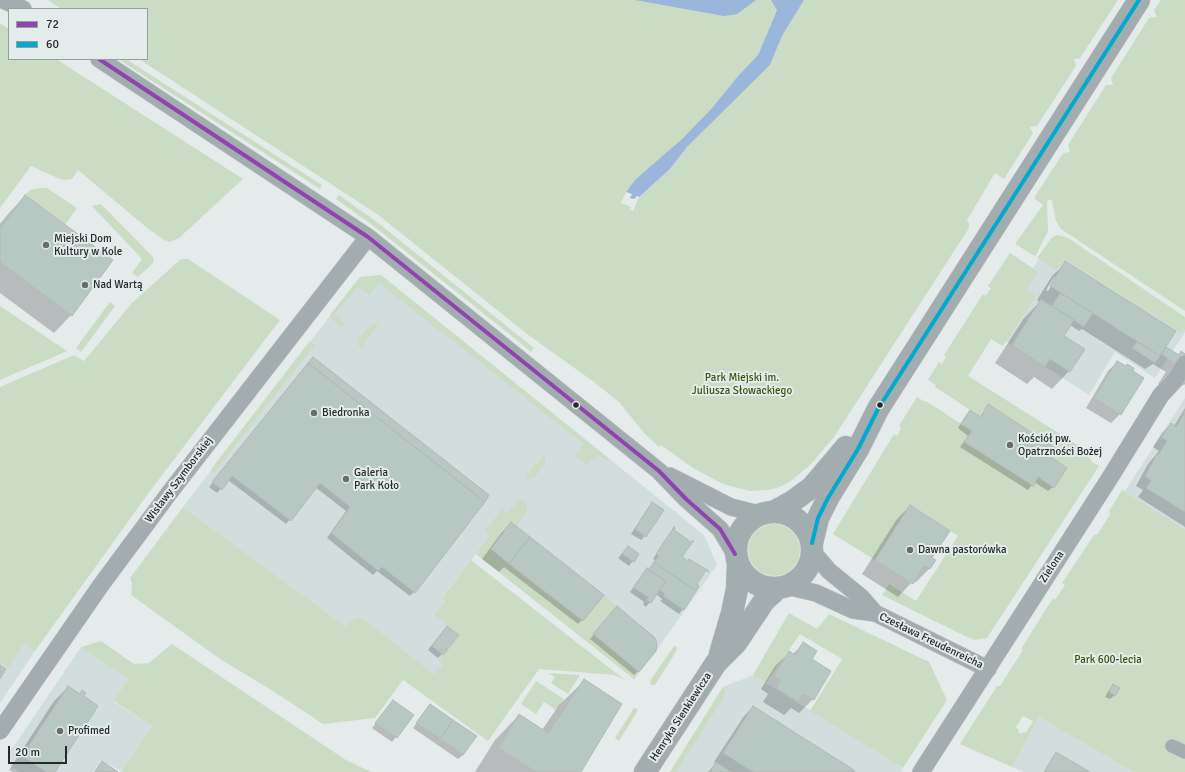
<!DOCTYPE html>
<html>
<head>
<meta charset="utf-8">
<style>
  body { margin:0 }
  #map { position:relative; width:1185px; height:772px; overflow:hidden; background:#e5eaea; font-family:Signika,sans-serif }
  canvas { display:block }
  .legend { position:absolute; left:8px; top:8px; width:140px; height:52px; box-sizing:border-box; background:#e4ebeb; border:1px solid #989e9e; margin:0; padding:5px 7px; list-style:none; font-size:12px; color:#272a2a }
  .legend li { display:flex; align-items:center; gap:8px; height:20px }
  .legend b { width:20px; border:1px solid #989e9e }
  .scale { position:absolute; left:8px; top:746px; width:59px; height:18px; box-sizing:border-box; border:2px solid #272a2a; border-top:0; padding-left:5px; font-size:12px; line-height:14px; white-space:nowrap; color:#272a2a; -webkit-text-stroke:3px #e4ebeb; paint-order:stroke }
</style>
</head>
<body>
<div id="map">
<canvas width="1185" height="772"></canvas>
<ul class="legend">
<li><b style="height:5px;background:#8e44ad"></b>72</li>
<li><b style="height:5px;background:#00a9ce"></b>60</li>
</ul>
<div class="scale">20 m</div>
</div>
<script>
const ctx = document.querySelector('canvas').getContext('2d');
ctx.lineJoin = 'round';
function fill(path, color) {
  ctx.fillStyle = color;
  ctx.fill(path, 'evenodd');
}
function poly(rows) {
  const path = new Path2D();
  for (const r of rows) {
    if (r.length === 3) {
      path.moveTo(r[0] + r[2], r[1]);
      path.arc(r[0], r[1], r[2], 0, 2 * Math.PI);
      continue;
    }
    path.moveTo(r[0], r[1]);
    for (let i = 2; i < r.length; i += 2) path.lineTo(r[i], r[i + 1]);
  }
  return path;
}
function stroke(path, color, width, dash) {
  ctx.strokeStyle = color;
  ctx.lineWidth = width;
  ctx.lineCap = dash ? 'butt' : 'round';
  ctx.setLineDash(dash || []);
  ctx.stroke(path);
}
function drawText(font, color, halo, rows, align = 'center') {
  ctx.font = font + ' Signika,sans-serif';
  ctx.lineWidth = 4;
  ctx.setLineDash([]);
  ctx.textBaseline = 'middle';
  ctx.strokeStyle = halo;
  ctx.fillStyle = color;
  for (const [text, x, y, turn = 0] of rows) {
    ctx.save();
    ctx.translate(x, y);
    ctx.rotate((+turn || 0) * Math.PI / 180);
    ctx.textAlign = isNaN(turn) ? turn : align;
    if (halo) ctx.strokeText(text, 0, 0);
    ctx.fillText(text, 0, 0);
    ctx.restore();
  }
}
fill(poly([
  [1054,237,1185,329,1185,332,1155,378,1115,352,1089,395,976,322,1017,258,1033,268],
  [381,275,704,535,717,565,656,651,634,679,476,554,442,597,445,601,434,615,459,635,438,661,442,665,434,674,369,623,353,619,345,626,183,507,360,277],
  [1185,398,1185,533,1123,494],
  [0,628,35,651,0,703],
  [81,647,128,679,114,702,152,726,121,771,101,760,93,772,19,772,11,766,10,750,12,749],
  [753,675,903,768,901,772,670,772,723,687],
  [1039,717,1133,772,1024,772,1012,767]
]), '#d2dede');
fill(poly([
  [48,0,783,0,776,12,758,55,738,76,712,108,682,139,626,192,621,203,631,207,630,209,633,211,639,197,670,169,687,147,770,65,782,36,804,0,1118,0,1080,58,1074,59,1076,66,1037,126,1030,127,1033,133,1004,179,995,173,967,220,969,224,969,228,834,437,810,465,791,481,780,487,768,490,750,491,723,484,693,468,661,445,659,447,645,434,619,402,594,382,527,334,377,214,139,59,147,59,147,9,61,9],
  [1161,0,1185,0,1185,311,1061,229,1056,221,1052,201,1050,200,1048,200,1047,204,1048,231,1036,255,1035,256,1015,244,1043,205,1034,198,1063,153,1070,152,1068,145,1106,85,1113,85,1111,78,1149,18,1157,17,1154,10],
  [0,23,9,29,9,59,56,59,243,179,179,238,170,242,164,240,146,227,78,170,72,179,67,180,60,179,31,166,0,208],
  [118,59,126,59,322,185,320,189],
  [39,188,47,188,77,208,65,225,25,195,30,190],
  [339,195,377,222,534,348,531,352,518,341,375,227,336,199],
  [101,204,153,257,154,261,152,264,138,277,132,273,142,259,92,206],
  [1058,235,1068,238,1185,317,1185,330,1183,328,1180,332,1065,259,1057,270,1037,258,1050,240,1054,236],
  [1010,253,1038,272,1027,289,1036,296,1003,346,991,339,968,376,1087,451,1089,457,1092,462,1099,466,987,638,975,640,967,637,882,595,889,584,916,601,958,536,910,505,875,560,833,534,894,434,897,436,901,428,899,426,917,397,925,402,926,401,972,431,964,442,967,444,1029,483,1033,487,1038,477,1054,487,1051,457,1057,449,988,405,981,417,935,387,936,385,928,380,939,362,942,364,946,356,944,355,983,294,986,296,991,288,988,286],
  [181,259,188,259,280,320,150,491,35,651,24,644,8,668,0,663,0,387,74,355,84,361,132,303],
  [381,275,612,461,597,455,587,465,575,456,584,444,379,283,369,295,358,286,334,315,346,324,342,328,333,320,330,315,360,277],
  [110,302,115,306,81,352,76,348],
  [0,306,67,351,0,380],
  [372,324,379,324,361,348,358,345,358,339],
  [309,342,315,345,213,474,211,471,212,468],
  [544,454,546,459,545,463,534,478,527,479,525,478],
  [1122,490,1185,530,1185,772,1133,772,1039,717,1012,767,960,744,997,686,1000,686,1023,650,1021,649,1053,598,1055,600,1065,585,1062,583,1094,535,1098,534,1110,514,1109,511],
  [1023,716,1033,721,1026,733,1023,732,1022,734,1018,732,1019,730,1016,727],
  [519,499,523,500,527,505,527,512,517,527,511,522,491,549,583,620,604,595,617,606,593,634,639,672,634,679,476,554,490,535,485,531,502,509,507,514],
  [183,507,345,626,353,619,360,617,369,623,434,674,442,665,438,661,459,635,434,615,445,601,442,598,471,560,625,680,614,675,539,669,488,741,403,680,375,718,323,724,273,691,220,659,131,595,132,583,130,578],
  [774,550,26],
  [789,613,817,629,829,614,929,662,947,700,903,768,810,711,842,659,800,634,766,683,753,675],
  [101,641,134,664,149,663,172,644,346,760,371,772,122,772,121,771,152,726,114,701,128,679,81,647],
  [674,646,677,647,677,650,655,685,651,685,650,681],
  [548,673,580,675,568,694,551,683,555,677],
  [536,681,564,699,556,710,544,702,536,714,521,704],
  [723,687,726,691,724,697,676,772,670,772],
  [634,708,635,708,638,710,619,741,615,738]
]), '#cbdcc5');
fill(poly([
  [635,0,756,0,737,14,724,16],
  [771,0,804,0,782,36,770,65,687,147,670,169,639,197,637,196,634,199,630,198,632,194,626,192,636,179,682,139,712,108,738,76,758,55,777,10]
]), '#9ab6da');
fill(poly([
  [25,196,71,315,54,333,0,293,0,224,8,214],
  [1066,263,1164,347,1178,356,1181,353,1185,355,1185,385,1183,383,1173,393,1158,384,1166,372,1153,364,1145,369,1082,329,1079,331,1070,325,1063,336,1069,371,1052,389,1034,377,1027,384,995,363,1024,318,1040,302,1037,300,1052,276],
  [1054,277,1057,277,1048,291,1046,290],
  [1117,362,1143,379,1120,414,1111,423,1086,408,1108,371],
  [309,363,414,592,410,596,377,571,373,575,327,538,346,511,315,487,286,524,228,480,217,493,209,487],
  [988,406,1049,458,1053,487,1048,491,1034,482,1028,490,960,447,968,436,958,428,966,415,970,411,980,417],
  [1185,408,1185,527,1138,497,1143,490,1136,486,1148,464,1159,451,1153,447,1162,433,1171,424,1174,426],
  [652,504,645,536,641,540,631,534,648,508],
  [910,506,931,558,934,561,929,569,916,582,913,581,898,597,862,574,897,519],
  [511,523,582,620,578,624,504,567,499,572,482,559,502,532],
  [673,530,681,558,687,562,695,585,698,586,683,609,679,614,660,601,662,599,656,594,646,607,643,604,644,602,630,592,643,573,647,569,649,570,656,561,653,559,669,535],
  [628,547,638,554,629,566,618,558],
  [613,611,638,671,634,675,590,639],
  [443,631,442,654,438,658,428,650],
  [803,644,810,659,813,699,799,713,791,708,784,715,763,702,768,694,761,689,775,666,789,653,792,655],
  [584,681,579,772,475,772,495,740,519,715,542,730,559,705],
  [1113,685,1115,695,1110,699,1105,697,1109,690],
  [68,687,79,695,82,691,54,772,13,772,9,770,54,701],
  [393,701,412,715,392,742,372,728],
  [430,705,463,755,458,759,413,728],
  [753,707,856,772,708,772,716,763,714,762,744,716],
  [1056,754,1088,772,1044,772,1052,758],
  [102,762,117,772,94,772]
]), '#0003');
const building = poly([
  [25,195,113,260,72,316,0,262,0,229,25,195],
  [1065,261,1176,331,1160,356,1050,286,1065,261],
  [1060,293,1093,313,1084,327,1052,306,1060,293],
  [1041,299,1074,320,1064,336,1085,349,1070,372,1050,359,1045,367,1012,345,1041,299],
  [1137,342,1160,356,1155,363,1132,348,1137,342],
  [1166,347,1179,355,1181,351,1185,354,1185,382,1183,385,1166,375,1174,363,1161,354,1166,347],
  [313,357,489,495,485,502,308,363,313,357],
  [1117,361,1126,366,1127,364,1134,368,1133,371,1144,378,1121,415,1094,398,1117,361],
  [308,363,485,502,415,593,382,567,378,571,331,533,350,507,320,483,291,521,232,476,222,490,212,482,308,363],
  [988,404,1057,449,1051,457,1067,468,1054,488,1038,477,1033,487,1029,483,964,442,972,431,961,424,970,410,981,417,988,404],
  [1185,410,1185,512,1146,488,1151,481,1145,476,1157,454,1158,455,1167,441,1161,437,1171,423,1176,427,1184,414,1183,413,1185,410],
  [652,502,664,510,646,537,635,529,652,502],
  [910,505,950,531,932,558,936,560,930,569,924,566,913,584,875,560,910,505],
  [511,522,530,537,509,564,491,549,511,522],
  [674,527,675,528,674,530,691,542,694,540,682,557,688,561,689,559,709,571,709,572,706,570,697,584,699,586,696,591,654,562,659,556,656,554,674,527],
  [530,537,604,595,583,621,509,564,530,537],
  [628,546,639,554,634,562,622,554,628,546],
  [654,562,696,591,684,610,663,596,665,594,660,590,666,581,649,570,654,562],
  [647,568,666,581,651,603,646,600,648,597,634,588,632,590,647,568],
  [617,606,654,637,656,640,657,647,656,651,639,672,593,634,617,606],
  [447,626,459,635,443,655,432,646,447,626],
  [803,642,817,651,812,659,831,671,814,700,804,694,798,702,776,688,781,680,774,676,789,651,795,655,803,642],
  [0,665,6,669,0,679,0,665],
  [584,679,622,704,581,772,536,772,498,748,519,714,548,733,584,679],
  [1113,684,1120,688,1115,696,1109,692,1113,684],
  [68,686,80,694,82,690,86,693,84,696,98,706,55,772,46,772,22,756,68,686],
  [393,700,414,715,397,738,375,723,393,700],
  [430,704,453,720,440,739,416,723,430,704],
  [753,706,854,770,853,772,753,772,723,753,753,706],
  [453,720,477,736,463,755,440,739,453,720],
  [1056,752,1090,772,1048,772,1045,771,1056,752],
  [102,761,118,772,96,771,95,771,102,761],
  [716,762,731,772,710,772,716,762]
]);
fill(building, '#b7c7c1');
stroke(building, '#b5b8b7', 1);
const pedestrian = poly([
  [1172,746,1185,752]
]);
const minor = poly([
  [3,0,23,9],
  [99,59,368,237,659,471,686,499,720,529,735,554],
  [670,476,731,507,759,514],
  [812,551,829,571,861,597,875,613,988,669],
  [786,586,816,593,853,610,875,613],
  [0,731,101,585,170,492,368,237],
  [921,772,1111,476,1161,395,1175,380,1185,364]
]);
const tertiary = poly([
  [775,511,793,501,812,487,846,447],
  [774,550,38],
  [812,543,818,518,828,498,858,449,878,409,1139,0],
  [720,654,732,613,737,589,738,565],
  [645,772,716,663,736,643,764,601,778,588]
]);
stroke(pedestrian, '#c4c7c7', 14);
stroke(minor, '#c4c7c7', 18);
stroke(tertiary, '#c4c7c7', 23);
stroke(pedestrian, '#a3acaf', 13);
stroke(minor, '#a3acaf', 17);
stroke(tertiary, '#a3acaf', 22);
stroke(poly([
  [99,59,368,237,659,471,686,499,720,529,735,554]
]), '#8e44ad', 4);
stroke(poly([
  [812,543,818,518,828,498,858,449,878,409,1139,0]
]), '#00a9ce', 4);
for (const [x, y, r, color] of [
  [46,245,4,"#6a6d6d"],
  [85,285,4,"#6a6d6d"],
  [576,405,3.5,"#272a2a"],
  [880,405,3.5,"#272a2a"],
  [314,413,4,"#6a6d6d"],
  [1010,445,4,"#6a6d6d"],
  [346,479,4,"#6a6d6d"],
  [910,550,4,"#6a6d6d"],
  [60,731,4,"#6a6d6d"]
]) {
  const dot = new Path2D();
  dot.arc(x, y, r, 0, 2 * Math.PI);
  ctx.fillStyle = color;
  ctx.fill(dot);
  stroke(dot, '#e4ebeb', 1.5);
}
drawText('11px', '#272a2a', '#e4ebeb', [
  ["Miejski Dom",54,239],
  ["Kultury w Kole",54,252],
  ["Nad Wartą",93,285],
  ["Biedronka",322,413],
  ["Kościół pw.",1018,439],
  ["Opatrzności Bożej",1018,452],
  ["Galeria",354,473],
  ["Park Koło",354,486],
  ["Dawna pastorówka",918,550],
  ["Profimed",68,731]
], 'left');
drawText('11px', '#2d5a09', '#e4ebeb', [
  ["Park Miejski im.",742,378],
  ["Juliusza Słowackiego",742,391],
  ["Park 600-lecia",1108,660]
]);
drawText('11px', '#272a2a', '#e4ebeb', [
  ["Wisławy Szymborskiej",179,480,-53],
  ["Zielona",1052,567,-57],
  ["Czesława Freudenreicha",931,641,26],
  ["Henryka Sienkiewicza",681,717,-57]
]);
</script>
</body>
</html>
